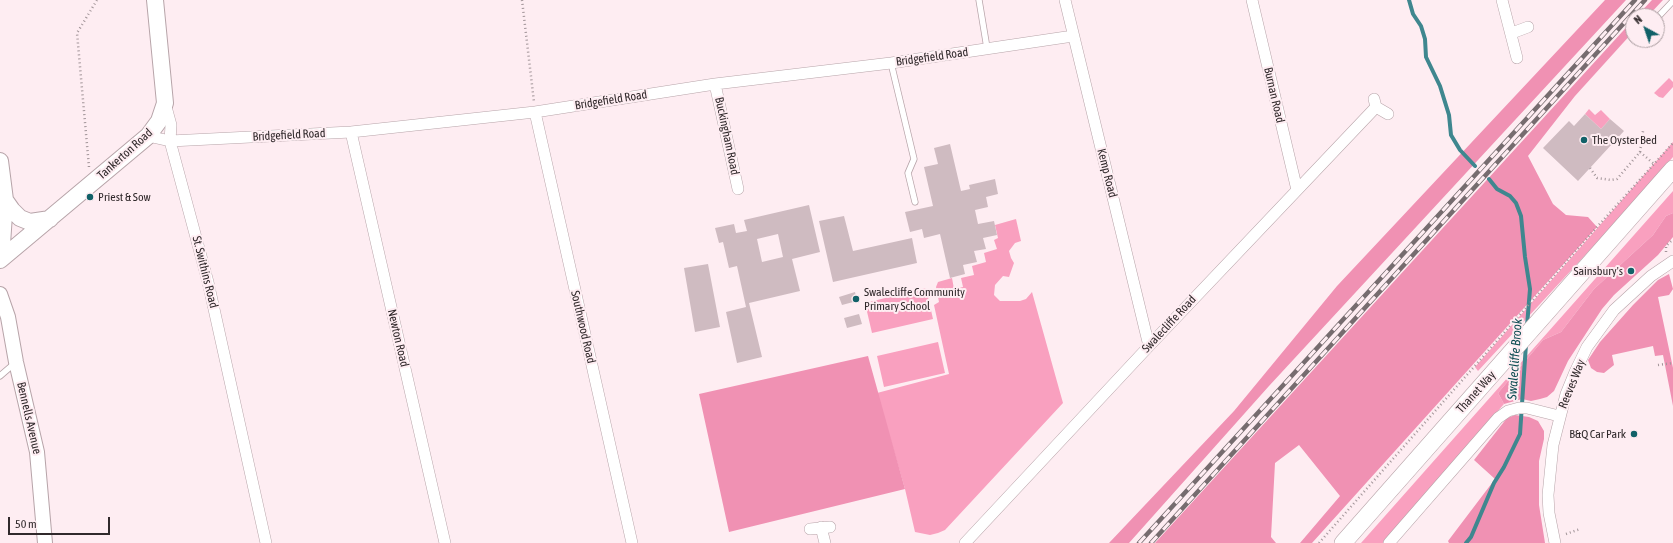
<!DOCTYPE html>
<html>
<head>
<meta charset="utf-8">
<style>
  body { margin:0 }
  #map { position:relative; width:1673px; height:543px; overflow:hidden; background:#feedf2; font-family:"Asap Condensed",sans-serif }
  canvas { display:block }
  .north { position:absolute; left:1625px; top:8px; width:40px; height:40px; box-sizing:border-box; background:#feedf2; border:1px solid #ac9fa2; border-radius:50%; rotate:320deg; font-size:11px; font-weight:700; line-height:16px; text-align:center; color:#30292b }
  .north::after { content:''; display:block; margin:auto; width:14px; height:18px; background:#116168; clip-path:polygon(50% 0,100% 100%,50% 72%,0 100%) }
  .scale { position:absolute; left:8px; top:517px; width:102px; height:18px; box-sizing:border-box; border:2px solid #30292b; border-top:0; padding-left:5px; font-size:12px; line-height:14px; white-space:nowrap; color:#30292b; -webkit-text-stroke:3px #feedf2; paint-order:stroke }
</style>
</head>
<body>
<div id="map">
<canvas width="1673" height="543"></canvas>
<div class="north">N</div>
<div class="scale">50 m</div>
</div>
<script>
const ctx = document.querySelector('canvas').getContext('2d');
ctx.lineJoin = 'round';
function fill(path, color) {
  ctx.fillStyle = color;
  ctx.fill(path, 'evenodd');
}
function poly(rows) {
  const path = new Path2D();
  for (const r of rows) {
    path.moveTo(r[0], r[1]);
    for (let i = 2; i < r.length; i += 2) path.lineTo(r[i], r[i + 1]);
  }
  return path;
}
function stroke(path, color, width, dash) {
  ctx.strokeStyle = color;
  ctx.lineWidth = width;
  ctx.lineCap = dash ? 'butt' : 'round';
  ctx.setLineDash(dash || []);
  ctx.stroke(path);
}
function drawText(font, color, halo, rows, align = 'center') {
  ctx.font = font + ' "Asap Condensed",sans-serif';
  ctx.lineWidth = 4;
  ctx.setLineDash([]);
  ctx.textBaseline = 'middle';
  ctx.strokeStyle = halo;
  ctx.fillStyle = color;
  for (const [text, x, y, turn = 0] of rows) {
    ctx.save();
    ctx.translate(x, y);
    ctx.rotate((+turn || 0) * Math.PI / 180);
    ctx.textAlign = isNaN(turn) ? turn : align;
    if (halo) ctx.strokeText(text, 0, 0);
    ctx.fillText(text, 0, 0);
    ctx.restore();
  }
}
fill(poly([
  [1669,78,1673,82,1673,87,1663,98,1659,97,1654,93],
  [1589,109,1595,115,1601,110,1610,119,1601,129,1585,114],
  [1673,142,1673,157,1602,237,1478,371,1475,367],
  [1673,191,1673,213,1666,216,1653,235,1594,289,1561,332,1543,340,1498,393,1504,404,1465,448,1387,543,1361,543],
  [1016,219,1021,241,1015,243,1009,251,1011,258,1014,263,1009,277,1003,276,995,285,994,295,1000,301,1020,301,1026,299,1032,292,1063,403,945,530,938,533,930,535,915,532,905,489,877,393,949,374,934,305,939,302,936,287,938,282,952,278,954,289,963,287,961,278,974,275,972,266,986,262,984,253,997,249,994,240,998,238,995,225],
  [926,288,933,319,872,333,865,303],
  [938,342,945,373,884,387,877,356]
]), '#f9a0bf');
fill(poly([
  [1605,0,1626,0,1269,386,1129,543,1109,543,1234,411,1337,286],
  [1652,0,1663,0,1648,16,1637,16],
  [1633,20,1633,32,1575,96,1528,156,1553,204,1566,215,1588,217,1597,227,1312,543,1300,543,1340,496,1299,445,1275,463,1271,537,1276,543,1155,543],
  [1673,213,1673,237,1658,255,1614,295,1602,309,1568,361,1554,391,1547,397,1540,399,1531,401,1522,399,1504,404,1498,393,1543,340,1561,332,1594,289,1653,235,1666,216],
  [1669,274,1673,289,1669,295,1658,297,1673,368,1673,406,1663,355,1655,356,1653,346,1612,355,1614,365,1604,373,1597,372,1591,368,1588,360,1600,342,1633,305,1658,280],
  [868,356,905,489,729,532,699,394],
  [1515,415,1529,417,1538,421,1544,431,1544,439,1539,461,1539,505,1545,543,1449,543,1448,541,1495,479,1474,460,1507,418]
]), '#f091b3');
stroke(poly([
  [1409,0,1413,14,1421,26,1425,39,1426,57,1440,86,1449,115,1451,135,1460,150,1475,166],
  [1489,179,1497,189,1510,196,1516,203,1521,216,1525,257,1530,289,1527,326],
  [1466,543,1471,537,1494,483,1504,467,1520,434,1526,344]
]), '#3f878f', 4);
fill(poly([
  [1585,114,1601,129,1610,119,1624,131,1578,181,1543,148,1569,121,1574,126],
  [950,144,961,191,970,189,969,185,995,179,998,194,986,197,988,207,975,210,978,224,994,221,997,235,983,238,986,249,974,251,977,262,963,265,965,274,950,278,940,234,924,238,922,229,910,232,905,212,933,206,924,167,938,164,934,148],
  [809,205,820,252,792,259,800,291,749,303,762,357,737,363,726,312,746,307,737,266,729,268,723,242,719,243,715,228,734,224,736,233,747,231,744,220],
  [778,234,783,257,762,262,757,239],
  [844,216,853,251,912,238,917,263,833,282,819,221],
  [708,264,720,327,695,332,684,268],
  [855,292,857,301,842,305,839,297],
  [859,314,862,324,847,328,844,318]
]), '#cfbbc1');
const service = poly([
  [979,0,987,48],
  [1657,18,1673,1],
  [891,63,914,159,908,173,915,202],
  [0,376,15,363]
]);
const minor = poly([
  [1065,0,1149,346],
  [1252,0,1297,190],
  [1502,0,1517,58],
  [1512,33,1528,27],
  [715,84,738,189],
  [1374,99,1376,107,1388,114],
  [165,103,171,125,170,141,208,282,266,543],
  [535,112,632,543],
  [351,132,445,543],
  [148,136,170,141,351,132,535,112,715,84,891,63,1073,36],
  [821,527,825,543],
  [810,529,830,527],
  [965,543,1149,346,1376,107],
  [1389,543,1498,418,1508,411,1519,408,1527,408,1559,416],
  [1555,543,1549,513,1548,495,1553,445,1566,394,1575,372,1587,347,1614,310,1651,276,1673,261]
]);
const tertiary = poly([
  [0,294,8,317,16,362,37,452,45,543]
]);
const secondary = poly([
  [0,161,5,200,2,244,0,248],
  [5,200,12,210,20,218,30,222,50,219],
  [0,260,148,136,159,121,165,103,155,0]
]);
const primary = poly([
  [1343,543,1673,169]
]);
stroke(service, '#b7a4a9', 7);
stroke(minor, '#b7a4a9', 12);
stroke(tertiary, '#b7a4a9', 16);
stroke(secondary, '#b7a4a9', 18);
stroke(primary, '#b7a4a9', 18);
stroke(poly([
  [522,0,534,102],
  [1640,152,1643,131],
  [89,167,77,33,97,0],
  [1590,168,1597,178,1611,180,1617,179,1640,152,1654,164],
  [1666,252,1666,246,1673,239],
  [1658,365,1673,363],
  [1566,534,1580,529],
  [1319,543,1597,227,1673,143]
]), '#a29599', 2.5, [1, 3]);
stroke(service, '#fff', 5.5);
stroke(minor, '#fff', 11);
stroke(tertiary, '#fff', 14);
stroke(secondary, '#fff', 16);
stroke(primary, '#fff', 17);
const rail = poly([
  [1139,543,1635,0],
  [1151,543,1645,0]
]);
stroke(rail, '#766c6f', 4.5);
stroke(rail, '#feedf2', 3, [9]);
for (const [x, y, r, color] of [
  [1584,140,4,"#116168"],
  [90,197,4,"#116168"],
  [1631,271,4,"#116168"],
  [856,299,4,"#116168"],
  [1634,434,4,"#116168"]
]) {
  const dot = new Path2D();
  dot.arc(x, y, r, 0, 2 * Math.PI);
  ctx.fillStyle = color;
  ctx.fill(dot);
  stroke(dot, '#feedf2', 1.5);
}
drawText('12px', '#30292b', '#feedf2', [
  ["Bridgefield Road",932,57,-8],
  ["Burnan Road",1274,95,77],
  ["Bridgefield Road",611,100,-9],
  ["Bridgefield Road",289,135,-3],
  ["Buckingham Road",727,136,78],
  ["Tankerton Road",125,154,-42],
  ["Kemp Road",1107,173,76],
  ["St. Swithins Road",205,272,76],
  ["Swalecliffe Road",1169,324,-47],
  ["Southwood Road",583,327,77],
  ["Newton Road",398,338,77],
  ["Reeves Way",1572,384,-68],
  ["Thanet Way",1476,392,-48],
  ["Bennells Avenue",29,418,77]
]);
drawText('12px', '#30292b', '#feedf2', [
  ["The Oyster Bed",1592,140],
  ["Priest & Sow",98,197],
  ["Sainsbury's",1623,271,"right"],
  ["Swalecliffe Community",864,292],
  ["Primary School",864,306],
  ["B&Q Car Park",1626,434,"right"]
], 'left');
drawText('italic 13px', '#0d4c52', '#feedf2', [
  ["Swalecliffe Brook",1515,359,-86]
]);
</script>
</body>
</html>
